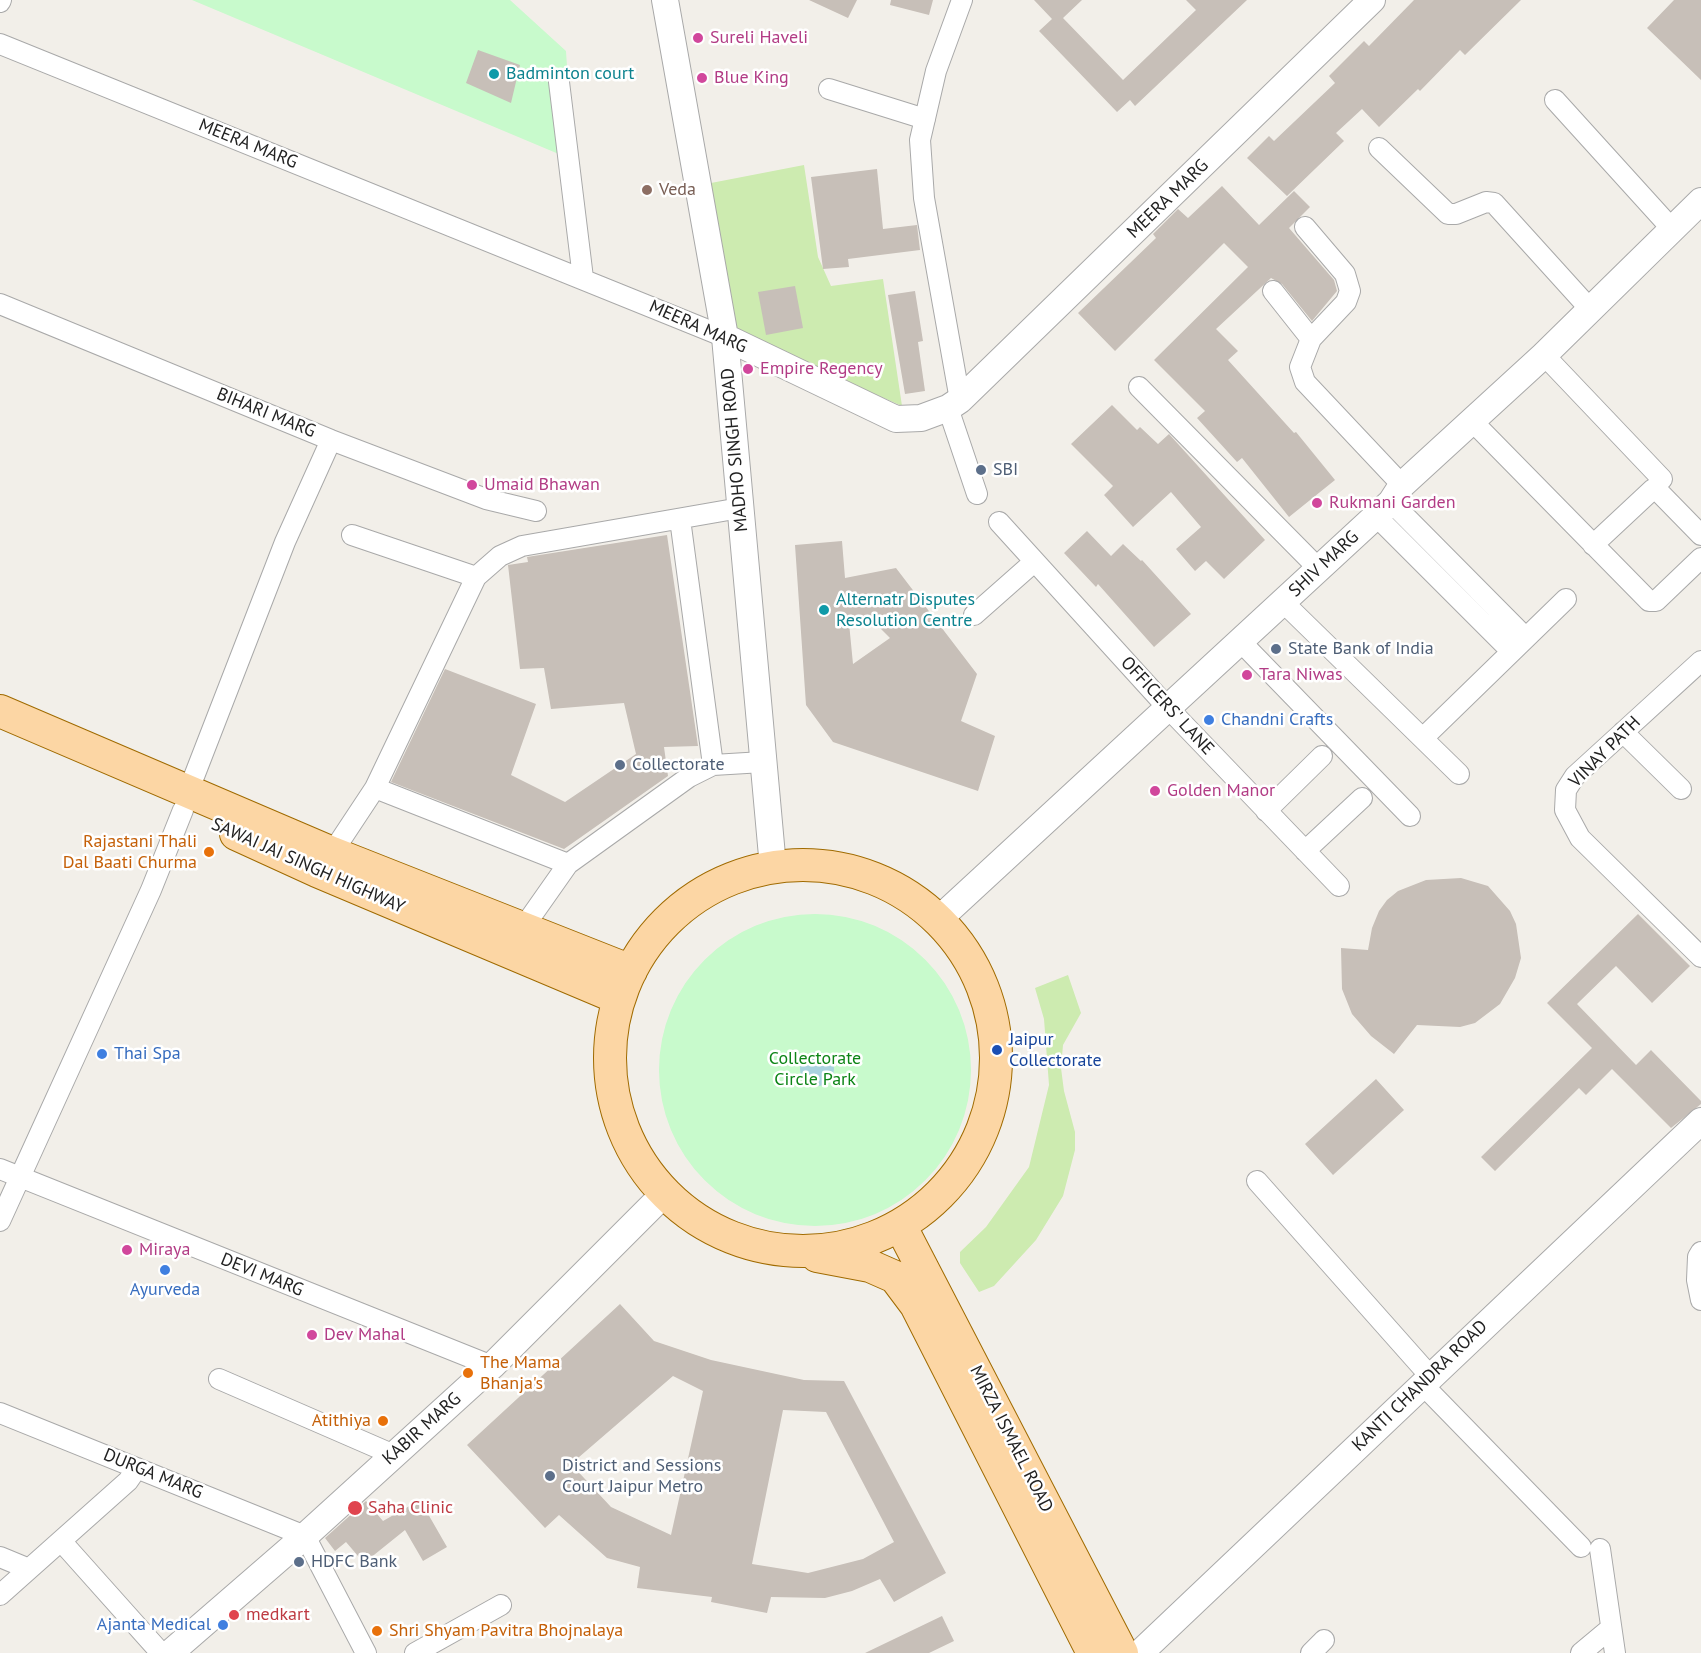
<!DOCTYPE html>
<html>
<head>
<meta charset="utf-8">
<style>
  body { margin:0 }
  canvas { display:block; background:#f2efe9 }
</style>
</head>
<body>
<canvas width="1701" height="1653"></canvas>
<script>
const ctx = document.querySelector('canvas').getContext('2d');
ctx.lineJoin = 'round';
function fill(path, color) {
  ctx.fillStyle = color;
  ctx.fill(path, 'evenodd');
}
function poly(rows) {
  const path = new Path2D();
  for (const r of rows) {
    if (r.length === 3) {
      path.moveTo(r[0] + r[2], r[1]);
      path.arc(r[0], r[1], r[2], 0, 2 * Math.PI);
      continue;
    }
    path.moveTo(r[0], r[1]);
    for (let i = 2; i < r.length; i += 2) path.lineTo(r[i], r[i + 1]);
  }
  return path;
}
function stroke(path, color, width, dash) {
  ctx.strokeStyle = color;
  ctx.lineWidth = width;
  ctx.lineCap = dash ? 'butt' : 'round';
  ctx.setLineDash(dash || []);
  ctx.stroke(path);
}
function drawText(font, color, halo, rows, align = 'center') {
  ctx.font = font + ' "PT Sans",sans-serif';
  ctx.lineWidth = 5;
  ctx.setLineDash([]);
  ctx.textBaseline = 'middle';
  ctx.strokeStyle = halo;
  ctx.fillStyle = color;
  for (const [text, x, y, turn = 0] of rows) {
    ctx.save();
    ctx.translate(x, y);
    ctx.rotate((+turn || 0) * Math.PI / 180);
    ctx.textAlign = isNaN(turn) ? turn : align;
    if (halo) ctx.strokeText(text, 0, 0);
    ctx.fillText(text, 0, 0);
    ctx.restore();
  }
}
fill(poly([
  [804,165,818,257,831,286,883,279,902,406,731,331,711,183],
  [1068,975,1081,1013,1063,1045,1061,1068,1064,1091,1075,1132,1075,1150,1063,1196,1036,1240,994,1286,979,1292,960,1263,960,1252,986,1227,1029,1167,1049,1085,1044,1019,1035,988]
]), '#cdebb0');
fill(poly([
  [192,0,510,0,566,51,573,160],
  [815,1070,156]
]), '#c8facc');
fill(poly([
  [817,1069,17]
]), '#aad3df');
fill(poly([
  [809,0,857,0,848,18],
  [891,0,933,0,929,15,890,5],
  [1034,0,1082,0,1063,18,1123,80,1196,10,1186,0,1247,0,1135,106,1130,100,1117,112,1039,31,1052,19],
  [1414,0,1521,0,1465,55,1460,50,1420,91,1418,89,1379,127,1362,109,1336,133,1344,141,1287,196,1247,158,1269,136,1274,141,1335,83,1329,76,1364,41,1369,46],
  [1674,0,1701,0,1701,80,1647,28],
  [478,50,520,65,511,103,466,83],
  [877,169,883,229,917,225,920,250,848,259,849,267,823,269,811,177],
  [1222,186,1259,225,1294,191,1310,207,1289,228,1334,280,1337,291,1312,321,1282,284,1271,278,1216,329,1238,351,1228,360,1294,433,1296,432,1335,480,1289,517,1242,458,1237,462,1197,418,1205,411,1154,360,1248,267,1224,243,1115,351,1078,313,1156,238,1153,234,1178,209,1188,218],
  [795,286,803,328,766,335,758,292],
  [915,291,923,341,918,342,925,391,905,394,888,295],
  [1112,405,1137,430,1140,427,1158,444,1169,434,1265,540,1224,579,1206,561,1195,571,1176,549,1201,527,1171,492,1133,527,1104,495,1113,486,1071,444],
  [1087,531,1111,556,1123,544,1141,561,1142,560,1191,614,1154,647,1098,584,1096,587,1064,553],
  [667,535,698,746,664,747,668,776,564,849,391,782,445,669,536,704,511,775,565,802,636,754,624,703,551,709,544,668,520,669,508,565,528,562,527,557],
  [842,541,845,578,896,568,977,674,961,721,995,736,978,791,833,742,806,705,795,545],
  [874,622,890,638,853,664,849,623],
  [1461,878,1488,886,1510,911,1516,924,1521,958,1515,978,1500,1004,1475,1023,1460,1027,1417,1025,1394,1054,1371,1036,1352,1014,1342,989,1341,948,1368,950,1372,928,1379,911,1387,900,1398,891,1426,880],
  [1638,914,1690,966,1652,1003,1616,966,1577,1004,1636,1065,1651,1050,1701,1101,1701,1104,1671,1128,1612,1069,1586,1095,1579,1088,1495,1171,1481,1157,1592,1048,1547,1003],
  [1376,1079,1404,1110,1333,1175,1305,1144],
  [620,1304,654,1341,711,1360,804,1380,844,1381,946,1573,894,1602,880,1579,852,1591,825,1598,771,1597,767,1613,711,1602,712,1597,637,1588,640,1567,607,1558,559,1515,545,1528,467,1445],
  [673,1376,703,1391,671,1535,611,1507,571,1464],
  [783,1410,826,1412,894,1542,863,1559,808,1573,752,1564],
  [420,1500,447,1547,423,1561,405,1530,364,1563,346,1542,335,1551,325,1538,366,1501,383,1521],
  [942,1616,954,1641,929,1653,865,1653]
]), '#c7bfb8');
const minor = poly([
  [0,2,1,0],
  [0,44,725,337],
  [559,82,583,278],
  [829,89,925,119],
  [1555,100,1672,229],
  [1379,148,1448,214,1456,214,1486,202,1494,203,1590,309],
  [1305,227,1345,274,1350,291,1346,302,1311,339,1300,367,1305,382,1402,485],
  [1273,291,1311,339],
  [0,304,331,440,486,499,536,511],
  [1544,355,1662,479],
  [1139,387,1319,569],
  [960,400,924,198,920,140,936,71,962,0],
  [948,408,977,494],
  [1473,422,1649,601,1656,601,1701,558],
  [1391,502,1525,637],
  [1376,516,1511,651],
  [680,519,713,765],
  [999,522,1168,708,1339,886],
  [352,535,476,577],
  [1593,545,1653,489,1656,489,1701,535],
  [1283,602,1459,774],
  [974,615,1034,562],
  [1240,641,1410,816],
  [1701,661,1575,776,1566,790,1565,810,1580,838,1701,957],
  [1623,732,1681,789],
  [1423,738,1566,599],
  [375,788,568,864],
  [188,792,285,542,331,440],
  [1266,811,1322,756],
  [1305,851,1362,798],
  [332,853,375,788,476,577,500,556,522,546,740,508],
  [523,928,568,864,689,777,713,765,763,762],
  [0,1169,492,1366],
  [1257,1181,1430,1376],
  [0,1221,151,890,183,810],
  [1701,1252,1698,1257,1697,1280,1701,1300],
  [219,1379,394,1455],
  [1422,1384,1581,1547],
  [0,1413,305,1536,366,1653],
  [61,1541,161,1653],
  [1600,1549,1615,1653],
  [0,1557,29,1569],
  [0,1595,128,1481,137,1468],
  [415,1653,501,1605],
  [1311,1653,1324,1640],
  [1581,1653,1611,1628]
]);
const tertiary = poly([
  [665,0,725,337,773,867],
  [725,337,896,419,921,418,948,408,960,400,1372,0],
  [939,919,1391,502,1402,485,1544,355,1701,201],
  [170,1653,305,1536,492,1366,664,1194],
  [1140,1653,1701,1121]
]);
const primary = poly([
  [0,711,332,853,631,971],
  [236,834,317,871,616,997],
  [803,1058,193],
  [900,1225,1122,1653],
  [817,1256,870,1266,895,1277,916,1305,1093,1653]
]);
stroke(minor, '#a9a9a9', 22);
stroke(tertiary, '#a9a9a9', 28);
stroke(primary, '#a06b00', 34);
stroke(minor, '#fff', 20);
stroke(tertiary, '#fff', 26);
stroke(primary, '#fcd6a4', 32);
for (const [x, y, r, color] of [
  [698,38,6,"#d1479c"],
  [494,74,6,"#0f9aa8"],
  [702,78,6,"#d1479c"],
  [647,190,6,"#8d6e63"],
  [748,369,6,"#d1479c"],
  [981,470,6,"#5c6f8a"],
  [472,485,6,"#d1479c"],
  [1317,503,6,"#d1479c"],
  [824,610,6,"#0f9aa8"],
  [1276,649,6,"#5c6f8a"],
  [1247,675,6,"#d1479c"],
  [1209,720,6,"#3f7fe0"],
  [620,765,6,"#5c6f8a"],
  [1155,791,6,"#d1479c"],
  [209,852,6,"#e8710a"],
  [997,1050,6,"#1a4fb4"],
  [102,1054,6,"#3f7fe0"],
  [127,1250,6,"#d1479c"],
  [165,1270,6,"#3f7fe0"],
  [312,1335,6,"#d1479c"],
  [468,1373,6,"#e8710a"],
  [383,1421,6,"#e8710a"],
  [550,1476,6,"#5c6f8a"],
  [355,1508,8,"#e0444e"],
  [299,1562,6,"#5c6f8a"],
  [234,1615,6,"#e0444e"],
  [223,1625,6,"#3f7fe0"],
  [377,1631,6,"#e8710a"]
]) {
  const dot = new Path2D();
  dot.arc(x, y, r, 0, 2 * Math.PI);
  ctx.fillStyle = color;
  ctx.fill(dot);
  stroke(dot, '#fff', 2);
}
drawText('18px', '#b23c85', '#fff', [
  ["Sureli Haveli",710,38],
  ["Blue King",714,78],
  ["Empire Regency",760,369],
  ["Umaid Bhawan",484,485],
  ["Rukmani Garden",1329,503],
  ["Tara Niwas",1259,675],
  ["Golden Manor",1167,791],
  ["Miraya",139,1250],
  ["Dev Mahal",324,1335]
], 'left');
drawText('18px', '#0d838f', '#fff', [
  ["Badminton court",506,74],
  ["Alternatr Disputes",836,600],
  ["Resolution Centre",836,621]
], 'left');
drawText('18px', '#222', '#fff', [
  ["MEERA MARG",248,144,22],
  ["MEERA MARG",1168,199,-44],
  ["MEERA MARG",698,327,24],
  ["BIHARI MARG",266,413,22],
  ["MADHO SINGH ROAD",735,450,-95],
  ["SHIV MARG",1324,564,-43],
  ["OFFICERS' LANE",1167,706,47],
  ["VINAY PATH",1605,752,-45],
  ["SAWAI JAI SINGH HIGHWAY",308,866,24],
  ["DEVI MARG",262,1275,22],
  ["KANTI CHANDRA ROAD",1420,1386,-44],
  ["KABIR MARG",422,1429,-42],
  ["MIRZA ISMAEL ROAD",1011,1439,63],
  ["DURGA MARG",153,1474,22]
]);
drawText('18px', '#785e54', '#fff', [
  ["Veda",659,190]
], 'left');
drawText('18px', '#4e5e75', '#fff', [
  ["SBI",993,470],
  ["State Bank of India",1288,649],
  ["Collectorate",632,765],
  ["District and Sessions",562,1466],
  ["Court Jaipur Metro",562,1487],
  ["HDFC Bank",311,1562]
], 'left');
drawText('18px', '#366cbe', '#fff', [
  ["Chandni Crafts",1221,720],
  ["Thai Spa",114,1054],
  ["Ayurveda",165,1290,"center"],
  ["Ajanta Medical",211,1625,"right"]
], 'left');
drawText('18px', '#c56008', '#fff', [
  ["Rajastani Thali",197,842],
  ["Dal Baati Churma",197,863],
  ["The Mama",480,1363,"left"],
  ["Bhanja's",480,1384,"left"],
  ["Atithiya",371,1421],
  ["Shri Shyam Pavitra Bhojnalaya",389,1631,"left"]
], 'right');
drawText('18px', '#164399', '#fff', [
  ["Jaipur",1009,1040],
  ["Collectorate",1009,1061]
], 'left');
drawText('18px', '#0c8416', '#fff', [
  ["Collectorate",815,1059],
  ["Circle Park",815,1080]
]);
drawText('18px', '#be3a42', '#fff', [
  ["Saha Clinic",368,1508],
  ["medkart",246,1615]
], 'left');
</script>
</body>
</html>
